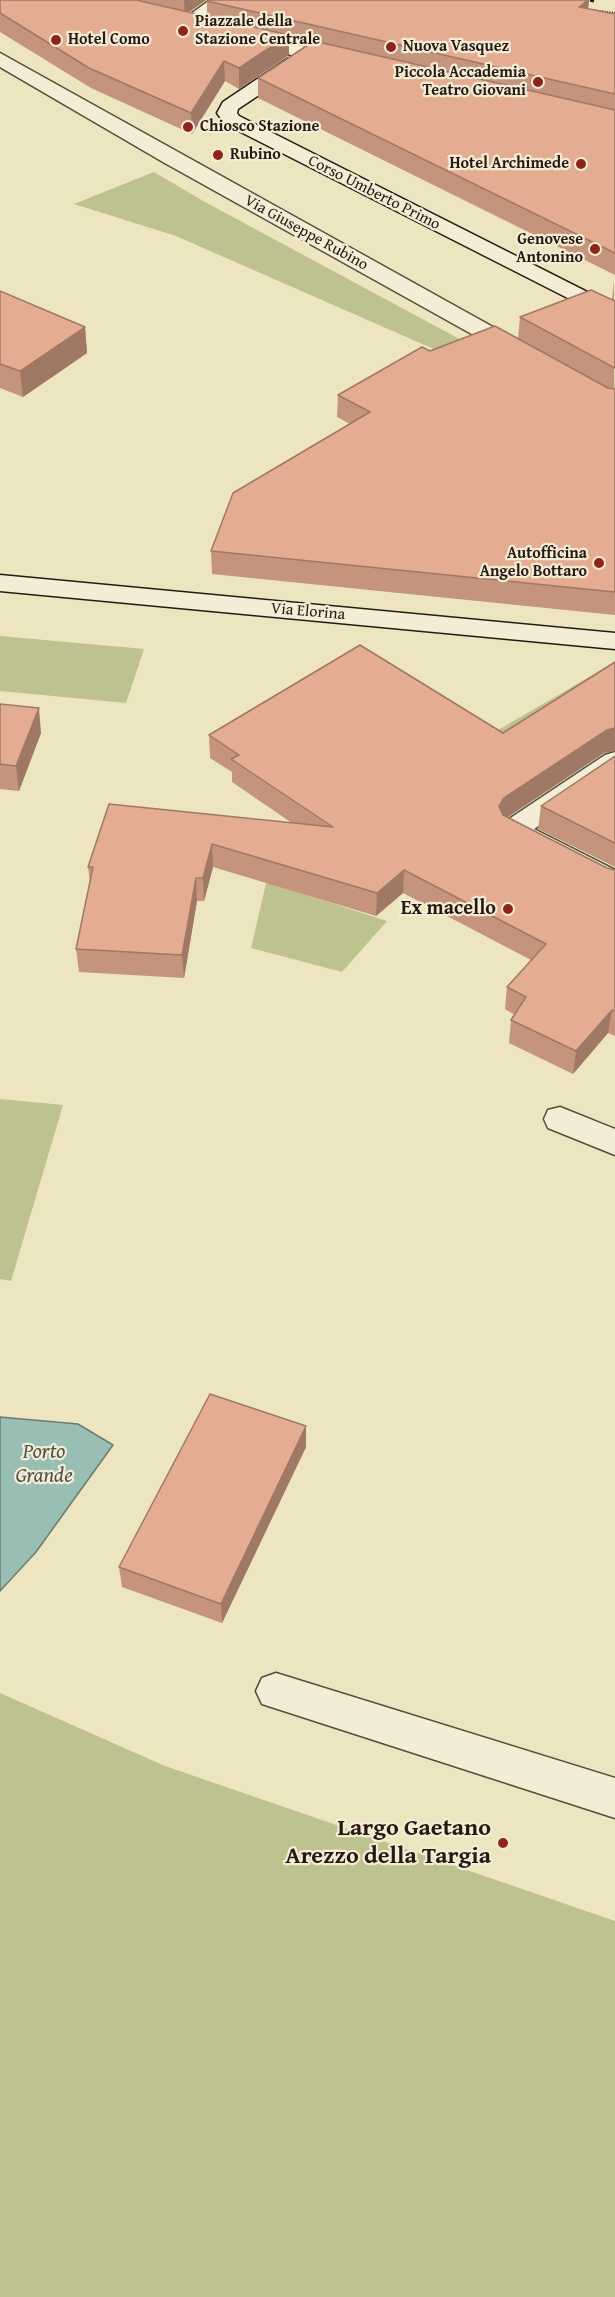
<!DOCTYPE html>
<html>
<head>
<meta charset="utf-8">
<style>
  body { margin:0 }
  canvas { display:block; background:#ede4c0 }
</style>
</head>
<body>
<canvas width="615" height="2297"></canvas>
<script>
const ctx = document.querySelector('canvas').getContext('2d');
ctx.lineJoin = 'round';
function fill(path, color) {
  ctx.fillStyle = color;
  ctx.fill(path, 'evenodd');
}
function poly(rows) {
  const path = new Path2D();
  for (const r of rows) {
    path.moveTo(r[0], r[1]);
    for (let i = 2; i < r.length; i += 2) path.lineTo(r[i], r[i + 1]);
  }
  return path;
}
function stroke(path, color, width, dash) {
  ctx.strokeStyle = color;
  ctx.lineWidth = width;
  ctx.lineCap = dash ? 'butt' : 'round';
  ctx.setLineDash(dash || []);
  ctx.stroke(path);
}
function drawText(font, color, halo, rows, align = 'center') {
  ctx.font = font + ' "Gentium Book Plus",serif';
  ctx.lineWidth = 4.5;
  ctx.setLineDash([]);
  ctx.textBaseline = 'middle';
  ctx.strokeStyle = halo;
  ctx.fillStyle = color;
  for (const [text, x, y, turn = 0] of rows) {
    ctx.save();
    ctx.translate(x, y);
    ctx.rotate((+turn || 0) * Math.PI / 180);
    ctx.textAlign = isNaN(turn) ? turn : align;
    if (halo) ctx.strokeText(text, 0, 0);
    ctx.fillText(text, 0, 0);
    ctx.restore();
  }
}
fill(poly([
  [154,172,205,202,465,342,445,354,176,236,74,204],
  [0,636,144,649,126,703,0,691],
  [615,662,615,683,294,891,387,921,342,972,251,948,271,862],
  [0,1099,63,1105,11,1281,0,1279],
  [0,1693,165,1766,615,1921,615,2297,0,2297]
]), '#bec28e');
const water = poly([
  [0,1417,78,1424,113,1445,36,1552,0,1591,0,1417]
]);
fill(water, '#99beb3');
stroke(water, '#6b7c72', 1.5);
const minor = poly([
  [210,0,231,0,193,29,181,29,178,25,181,21,210,0],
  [0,53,529,347,532,352,529,357,521,359,513,357,163,162,0,67,0,53],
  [615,752,615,774,534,829,615,870,615,892,605,889,503,837,499,830,503,823,605,755,615,752],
  [560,1107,615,1129,615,1155,548,1128,544,1119,548,1110,560,1107],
  [276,1673,615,1778,615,1818,262,1704,256,1691,262,1678,276,1673]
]);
const secondary = poly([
  [245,32,351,58,353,62,351,66,344,68,238,42,236,38,238,34,245,32],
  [294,57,301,59,303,63,301,67,238,109,237,113,239,116,615,306,615,322,225,124,217,113,223,102,287,59,294,57],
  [0,575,615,633,615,649,0,591,0,575]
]);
stroke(minor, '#584c3d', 3);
stroke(secondary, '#271911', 3);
stroke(poly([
  [592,10,615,13]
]), '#271911', 2, [1, 1.5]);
fill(minor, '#f3edd6');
fill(secondary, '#f3edd6');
stroke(poly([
  [590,0,594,1]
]), '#271911', 3, [7, 7]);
fill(poly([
  [0,0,206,0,189,12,207,16,207,1,589,0,588,9,615,14,615,275,258,98,258,78,310,44,289,40,289,55,239,89,225,81,192,134,91,88,0,32],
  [614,280,615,615,212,574,211,551,350,424,337,417,338,395,430,351,518,338,520,317,612,300],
  [0,291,85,327,87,353,23,397,0,388],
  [0,704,41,733,19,791,0,789],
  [503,733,604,753,507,817,607,868,615,870,615,1036,608,1033,573,1074,509,1043,511,1020,515,1015,505,1009,507,987,531,960,403,893,376,916,213,867,204,901,197,901,184,978,79,972,76,949,90,883,88,867,292,823,232,782,232,772,210,758,209,735],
  [615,756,615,867,538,829,541,806],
  [306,1447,222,1623,122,1587,119,1567]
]), '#c4947d');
fill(poly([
  [184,0,206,0,185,15],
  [588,0,589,0,587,18,579,7],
  [289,35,289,55,239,89,239,68],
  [224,61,225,81,192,134,191,113],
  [85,327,87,353,23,397,20,371],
  [39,708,41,733,19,791,16,766],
  [615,728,615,751,604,753,502,821,499,806,504,798,607,730],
  [212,844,213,867,204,901,203,878],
  [404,870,403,893,376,916,377,893],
  [196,878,197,901,184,978,182,955],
  [612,1010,608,1033,573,1074,576,1051],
  [306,1426,306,1447,222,1623,221,1604]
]), '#a07866');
const building = poly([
  [0,0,136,0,289,35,239,68,224,61,191,113,89,68,0,13,0,0],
  [208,0,588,0,579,7,615,14,615,94,207,1,208,0],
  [314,41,615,110,615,253,258,78,314,41],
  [591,290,615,301,615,368,520,317,591,290],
  [0,291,85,327,20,371,0,364,0,291],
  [495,326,608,388,615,389,615,592,211,551,233,493,370,412,338,395,422,347,430,351,495,326],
  [360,645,503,733,615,662,615,728,607,730,504,798,499,806,503,815,607,868,615,870,615,1011,612,1010,576,1051,511,1020,526,997,507,987,546,944,404,870,377,893,212,844,203,878,196,878,182,955,76,949,93,867,88,867,109,804,333,827,231,759,239,755,209,735,360,645],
  [0,704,39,708,16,766,0,764,0,704],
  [615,756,615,843,541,806,615,756],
  [210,1394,306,1426,221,1604,119,1567,210,1394]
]);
fill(building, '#e4ac91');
stroke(building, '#a07866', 1.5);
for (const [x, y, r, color] of [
  [183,31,6,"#8f2418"],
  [56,40,6,"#8f2418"],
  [391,47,6,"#8f2418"],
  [538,82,6,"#8f2418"],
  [188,127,6,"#8f2418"],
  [218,155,6,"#8f2418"],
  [581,164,6,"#8f2418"],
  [595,249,6,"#8f2418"],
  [599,563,6,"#8f2418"],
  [508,909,6,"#8f2418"],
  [503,1843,6,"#8f2418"]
]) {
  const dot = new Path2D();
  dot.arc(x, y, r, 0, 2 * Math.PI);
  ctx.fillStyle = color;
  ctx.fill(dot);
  stroke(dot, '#f3edd6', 2);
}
drawText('bold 16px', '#271911', '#f3edd6', [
  ["Piazzale della",195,22],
  ["Stazione Centrale",195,40],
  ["Hotel Como",68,40],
  ["Nuova Vasquez",403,47],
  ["Piccola Accademia",526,73,"right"],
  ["Teatro Giovani",526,91,"right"],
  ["Chiosco Stazione",200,127],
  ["Rubino",230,155],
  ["Hotel Archimede",569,164,"right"],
  ["Genovese",583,240,"right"],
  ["Antonino",583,258,"right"],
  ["Autofficina",587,554,"right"],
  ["Angelo Bottaro",587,572,"right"]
], 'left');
drawText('16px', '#271911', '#f3edd6', [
  ["Corso Umberto Primo",374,193,27],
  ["Via Giuseppe Rubino",306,233,29],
  ["Via Elorina",308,612,5]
]);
drawText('bold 20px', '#271911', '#f3edd6', [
  ["Ex macello",496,909]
], 'right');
drawText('italic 21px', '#4f534a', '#f3edd6', [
  ["Porto",44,1453],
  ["Grande",44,1477]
]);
drawText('bold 24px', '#271911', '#f3edd6', [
  ["Largo Gaetano",491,1829],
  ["Arezzo della Targia",491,1857]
], 'right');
</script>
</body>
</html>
